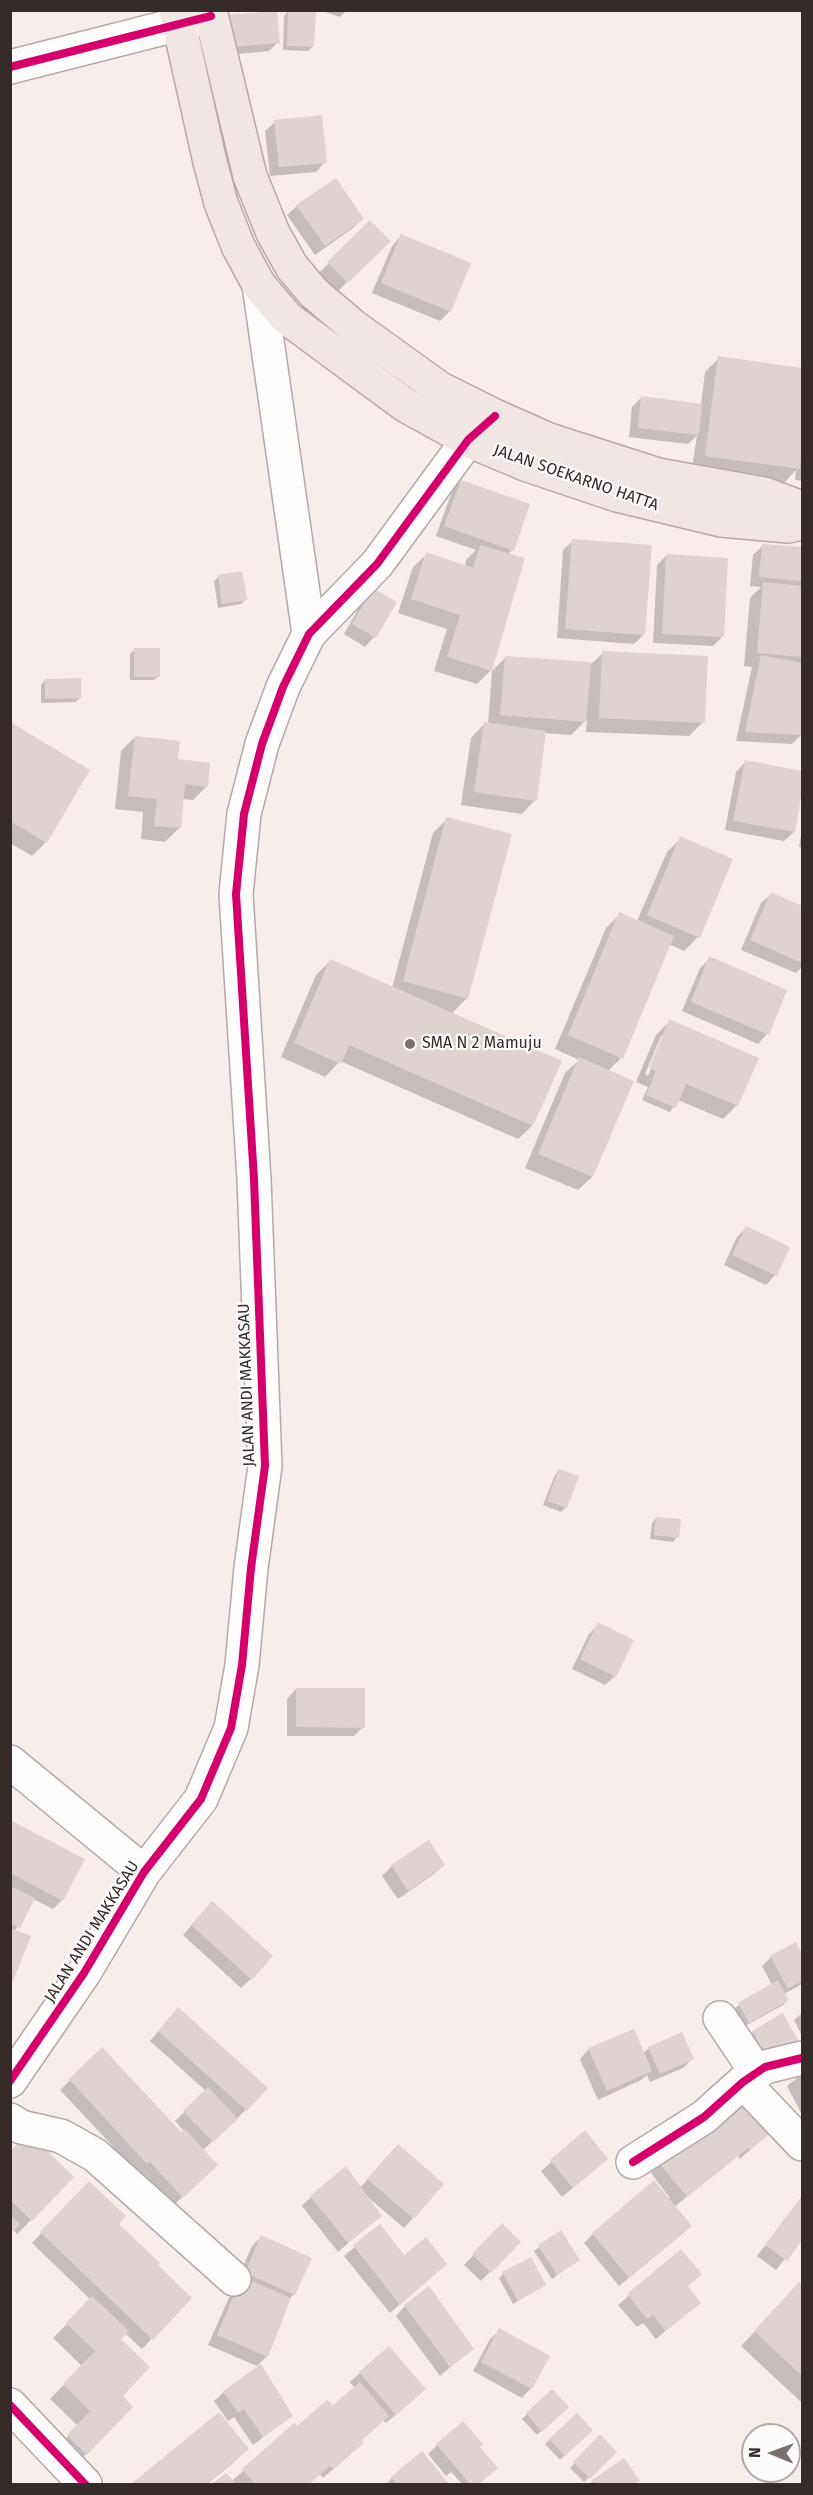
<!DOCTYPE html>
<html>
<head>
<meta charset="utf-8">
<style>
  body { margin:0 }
  #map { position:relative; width:813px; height:2495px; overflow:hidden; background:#f7edea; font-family:"Fira Sans",sans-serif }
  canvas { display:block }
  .frame { position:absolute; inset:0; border:12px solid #352c29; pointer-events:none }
  .north { position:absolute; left:741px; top:2423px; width:60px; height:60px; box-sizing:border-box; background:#fcfcfc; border:2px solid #aca9a8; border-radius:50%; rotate:271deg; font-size:16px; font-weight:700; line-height:24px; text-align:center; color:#352c29 }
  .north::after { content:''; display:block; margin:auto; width:21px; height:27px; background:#79706d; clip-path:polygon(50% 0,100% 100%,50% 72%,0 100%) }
</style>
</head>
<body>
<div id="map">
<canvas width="813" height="2495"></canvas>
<div class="frame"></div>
<div class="north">N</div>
</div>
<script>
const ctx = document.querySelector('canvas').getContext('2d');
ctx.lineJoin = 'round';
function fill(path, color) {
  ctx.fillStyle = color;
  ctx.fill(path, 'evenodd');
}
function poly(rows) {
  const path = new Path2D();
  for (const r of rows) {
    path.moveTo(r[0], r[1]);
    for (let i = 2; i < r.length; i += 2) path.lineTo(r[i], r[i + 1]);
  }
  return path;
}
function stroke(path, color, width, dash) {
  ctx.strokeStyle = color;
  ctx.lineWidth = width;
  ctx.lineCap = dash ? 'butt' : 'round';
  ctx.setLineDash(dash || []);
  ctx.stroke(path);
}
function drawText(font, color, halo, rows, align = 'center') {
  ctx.font = font + ' "Fira Sans",sans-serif';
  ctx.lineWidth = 4.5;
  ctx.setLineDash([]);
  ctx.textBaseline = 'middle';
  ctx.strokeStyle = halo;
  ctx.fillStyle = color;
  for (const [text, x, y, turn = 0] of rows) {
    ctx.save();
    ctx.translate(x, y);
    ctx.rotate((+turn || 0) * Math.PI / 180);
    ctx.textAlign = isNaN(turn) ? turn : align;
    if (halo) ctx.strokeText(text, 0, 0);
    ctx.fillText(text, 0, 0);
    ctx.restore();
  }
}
fill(poly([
  [319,10,347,10,340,17],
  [288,11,313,46,308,51,283,50,284,16],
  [216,26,278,42,269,51,219,56],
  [275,122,325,162,316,172,270,176,265,131],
  [335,180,362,219,353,228,315,255,287,215,297,206],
  [370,222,389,241,337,292,319,273],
  [401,236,450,311,440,321,372,293,392,246],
  [719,358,802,369,802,481,795,480,796,470,785,482,692,469,697,435,688,444,629,437,632,407,642,397,701,405,705,372],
  [461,481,512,550,508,555,491,670,477,684,434,671,447,629,398,613,413,567,427,554,465,566,466,560,476,550,436,536,452,491],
  [573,541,644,634,634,644,557,638,563,550],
  [763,545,802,549,802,734,792,744,736,741,752,667,744,666,750,598,761,587,750,586,753,555],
  [666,556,722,637,713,646,653,643,657,565],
  [219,576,245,600,241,604,218,608,214,581],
  [374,590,395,602,374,637,365,647,344,634,364,599],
  [135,650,159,676,154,680,130,680,130,654],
  [603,653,703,722,689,736,586,732,587,719,571,735,544,733,535,800,522,814,461,805,471,738,484,724,488,724,492,671,506,657,589,666],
  [45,680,80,698,75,702,41,703,41,685],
  [13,725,46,842,32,856,10,843,10,727],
  [135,737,176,761,207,786,193,800,182,799,179,828,165,842,141,839,143,812,115,809,121,751],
  [745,762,802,773,794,832,784,841,725,830,736,772],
  [447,819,467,998,451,1014,532,1126,518,1139,340,1061,325,1077,281,1057,316,975,330,961,392,988,433,833],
  [802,829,802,847,799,847],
  [681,838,698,937,684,951,669,944,621,1058,608,1071,632,1082,592,1177,578,1190,525,1168,565,1073,579,1060,555,1049,606,928,620,914,637,921,667,852],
  [771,894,802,907,802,967,796,973,741,950,761,903],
  [710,958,785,990,767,1034,758,1044,682,1011,700,968],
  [670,1021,737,1105,723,1119,678,1100,670,1112,642,1100,648,1087,636,1082,656,1035],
  [661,1036,664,1036,648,1076,645,1074],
  [746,1228,775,1275,766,1285,724,1265,737,1237],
  [559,1470,577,1477,565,1508,561,1512,543,1505,555,1475],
  [656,1518,677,1537,673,1542,650,1539,652,1523],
  [599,1624,615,1676,605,1685,572,1669,589,1634],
  [296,1689,363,1727,354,1736,287,1736,287,1699],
  [10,1822,62,1900,53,1909,33,1899,15,1931,10,1983],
  [428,1842,444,1865,434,1874,398,1899,382,1876,392,1866],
  [203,1913,251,1979,241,1988,183,1935],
  [796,1944,802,1956,802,1984,784,1994,787,2000,783,2005,745,2026,735,2008,772,1985,762,1966,771,1957],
  [802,2013,802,2036,794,2020],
  [169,2019,246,2110,203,2150,216,2165,173,2206,139,2170,137,2172,60,2090,102,2049,181,2134,184,2131,175,2121,206,2091,150,2041],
  [753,2032,788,2052,758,2069,743,2041],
  [649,2048,692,2059,683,2068,650,2082,647,2075,641,2080,598,2100,580,2059,589,2049,643,2054],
  [802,2074,802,2115,787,2086],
  [585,2133,597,2168,562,2197,541,2171],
  [769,2133,740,2159,738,2156,674,2207,681,2235,619,2286,584,2243,593,2234,670,2198,651,2173,660,2164],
  [10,2149,31,2220,17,2234,13,2229,10,2232],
  [388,2156,413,2218,404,2228,369,2198,380,2215,338,2252,302,2206,311,2197,360,2188],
  [80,2192,117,2224,190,2298,142,2349,125,2333,119,2339,120,2396,86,2454,72,2467,55,2450,78,2426,50,2399,82,2366,53,2338,91,2300,32,2243],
  [801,2199,802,2237,776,2270,757,2256],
  [502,2225,519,2242,481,2281,464,2265],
  [380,2226,404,2257,435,2273,390,2313,344,2256],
  [560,2232,578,2260,552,2279,534,2251],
  [261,2237,294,2294,289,2299,266,2357,257,2366,208,2345,252,2246],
  [681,2251,686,2286,699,2302,656,2339,643,2323,637,2327,618,2305],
  [503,2274,544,2285,513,2304,499,2278],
  [799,2284,802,2287,802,2403,741,2346],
  [405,2306,472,2349,440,2376,396,2316],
  [500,2330,531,2388,522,2398,473,2371,490,2339],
  [389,2348,415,2398,386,2423,383,2420,360,2441,353,2452,323,2478,320,2474,308,2484,214,2484,226,2475,232,2481,294,2425,297,2429,332,2408,355,2388,350,2382],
  [261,2367,291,2416,253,2445,234,2417,228,2421,214,2401,224,2392],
  [552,2391,567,2407,537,2435,522,2419],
  [218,2414,247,2449,233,2463,207,2484,133,2484],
  [577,2415,591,2430,560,2460,545,2444],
  [600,2436,615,2452,584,2482,570,2468],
  [437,2445,478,2448,491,2472,477,2484,462,2484,451,2472,446,2476,428,2454],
  [422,2453,447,2484,386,2484,392,2478],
  [593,2481,638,2481,634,2484,589,2484]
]), '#0003');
fill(poly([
  [288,10,316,11,314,47,287,46],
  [277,11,280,43,228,47,225,15],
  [322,115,327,163,279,167,274,120],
  [336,178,364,219,325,246,296,205],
  [370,220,391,241,348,283,327,262],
  [401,234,471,263,451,312,381,283],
  [718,356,802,368,802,449,800,469,705,456],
  [641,396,702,404,699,435,638,428],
  [461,480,530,504,514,551,444,526],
  [572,539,652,545,645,635,565,629],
  [762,544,802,547,802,581,759,577],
  [480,545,525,558,492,671,447,657,460,615,411,599,426,552,473,568],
  [666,554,728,558,724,637,662,634],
  [242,571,247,600,222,604,218,575],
  [763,582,802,586,802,657,757,653],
  [373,588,397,602,376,638,352,624],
  [134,648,160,648,160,677,134,677],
  [602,651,708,656,705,723,599,718],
  [761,655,802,663,802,735,745,732],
  [505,656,591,662,586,722,500,715],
  [81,678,81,698,45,699,45,679],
  [484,722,546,731,537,801,474,792],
  [12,723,90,770,47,843,10,821],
  [135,736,180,741,178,759,210,763,208,787,185,784,181,828,154,826,157,799,128,796],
  [745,760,802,771,802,791,795,832,733,821],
  [446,817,512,834,468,999,403,981],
  [680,836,733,859,700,938,647,915],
  [771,892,802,906,802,963,750,940],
  [619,912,674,936,623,1059,568,1035],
  [709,956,787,990,769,1035,691,1002],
  [330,959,562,1061,533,1126,349,1045,341,1064,294,1043],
  [669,1019,759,1058,738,1106,686,1084,676,1108,646,1095,656,1071,649,1068],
  [579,1057,634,1081,593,1177,538,1154],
  [746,1226,790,1247,777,1276,732,1255],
  [559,1469,579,1476,567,1508,547,1501],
  [656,1517,681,1519,679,1538,654,1535],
  [598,1622,634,1640,616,1677,580,1659],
  [296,1688,365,1688,365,1728,296,1727],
  [10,1820,85,1859,63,1901,10,1873],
  [429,1840,445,1865,408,1891,391,1865],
  [10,1886,35,1898,20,1928,10,1923],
  [212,1901,273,1956,252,1980,191,1925],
  [10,1928,31,1936,11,1986,10,1986],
  [796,1942,802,1953,802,1981,788,1989,770,1956],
  [778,1980,789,2000,749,2023,738,2003],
  [178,2007,268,2088,247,2111,158,2031],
  [783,2013,799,2042,768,2060,752,2031],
  [634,2029,652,2071,607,2091,588,2048],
  [682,2032,694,2059,660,2074,648,2047],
  [102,2047,181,2132,185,2129,218,2165,183,2198,150,2162,147,2164,69,2079],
  [208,2087,238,2119,213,2142,183,2111],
  [746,2102,771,2133,750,2150,748,2148,687,2197,659,2163,725,2119],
  [585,2130,608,2159,573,2188,550,2160],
  [28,2132,74,2177,32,2221,10,2200,10,2147,12,2149],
  [398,2144,444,2184,414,2219,367,2179],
  [346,2166,382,2216,348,2243,310,2196],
  [654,2180,692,2226,629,2278,592,2233],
  [89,2181,126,2216,119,2224,160,2263,158,2265,192,2298,153,2340,40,2232],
  [801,2197,802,2240,787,2261,765,2245],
  [10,2215,20,2224,10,2234],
  [502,2223,521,2242,491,2273,472,2254],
  [380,2224,404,2255,426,2237,447,2264,400,2305,353,2245],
  [561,2230,580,2260,557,2275,538,2245],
  [261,2235,312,2258,295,2295,245,2273],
  [681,2249,702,2274,688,2286,701,2303,666,2331,653,2315,647,2319,627,2294],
  [531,2257,546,2285,518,2301,502,2272],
  [242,2277,291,2298,268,2357,217,2335],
  [799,2282,802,2285,802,2376,754,2331],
  [429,2286,474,2349,450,2367,404,2305],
  [92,2296,129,2331,121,2339,150,2367,123,2396,133,2407,87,2455,67,2435,90,2411,63,2384,95,2351,66,2323],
  [499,2328,550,2356,532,2389,481,2362],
  [389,2346,426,2389,396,2415,359,2372],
  [261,2364,293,2416,263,2437,244,2409,238,2413,223,2391],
  [360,2382,389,2416,362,2440,364,2443,333,2469,330,2466,309,2484,255,2484,242,2469,294,2423,297,2426,327,2400,333,2405],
  [552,2389,569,2407,542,2432,526,2413],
  [219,2412,249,2449,206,2484,131,2484],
  [577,2413,593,2430,565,2456,549,2439],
  [463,2421,484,2445,480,2447,498,2468,479,2484,470,2484,436,2444],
  [600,2434,617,2452,590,2479,573,2462],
  [422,2451,449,2484,397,2484,391,2477],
  [624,2458,640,2481,634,2484,595,2484,592,2480],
  [226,2473,236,2484,212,2484]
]), '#ded3d0');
const minor = poly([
  [10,67,207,17],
  [259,285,309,634],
  [10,1762,144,1872],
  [720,2018,757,2073],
  [10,2081,84,1973,144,1872,201,1799,231,1728,242,1665,251,1568,265,1466,254,1179,236,894,244,814,262,744,283,687,309,634,377,564,468,440,489,421],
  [743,2082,802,2144],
  [10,2120,21,2127,61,2136,95,2155,234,2279],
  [633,2162,704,2117,743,2082,765,2067,802,2058],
  [10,2405,85,2484]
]);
const major = poly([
  [176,10,210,162,221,203,238,246,259,285,287,318,405,405,468,440,525,464,617,495,721,520,788,526,802,523],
  [210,10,250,176,273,233,292,267,314,293,353,326,439,388,495,416,549,440,658,475,764,494,802,508]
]);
stroke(minor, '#b3aaa7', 36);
stroke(major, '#bba8a5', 36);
stroke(minor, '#fefcfc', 33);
stroke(major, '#f0e6e4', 33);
stroke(poly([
  [10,67,211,16],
  [10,2081,84,1973,144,1872,201,1799,231,1728,242,1665,251,1568,265,1466,254,1179,236,894,244,814,262,744,283,687,309,634,377,564,468,440,495,416],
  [633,2162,704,2117,743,2082,765,2067,802,2058],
  [10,2405,85,2484]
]), '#d6006c', 8);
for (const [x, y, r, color] of [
  [410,1044,6,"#79706d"]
]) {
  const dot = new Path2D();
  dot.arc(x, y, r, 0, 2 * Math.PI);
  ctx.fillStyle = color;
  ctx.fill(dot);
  stroke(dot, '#fcfcfc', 2);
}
drawText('16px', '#352c29', '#fcfcfc', [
  ["JALAN SOEKARNO HATTA",576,478,19],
  ["JALAN ANDI MAKKASAU",247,1385,-92],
  ["JALAN ANDI MAKKASAU",92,1932,-58]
]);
drawText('16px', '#352c29', '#fcfcfc', [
  ["SMA N 2 Mamuju",422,1044]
], 'left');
</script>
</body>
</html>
